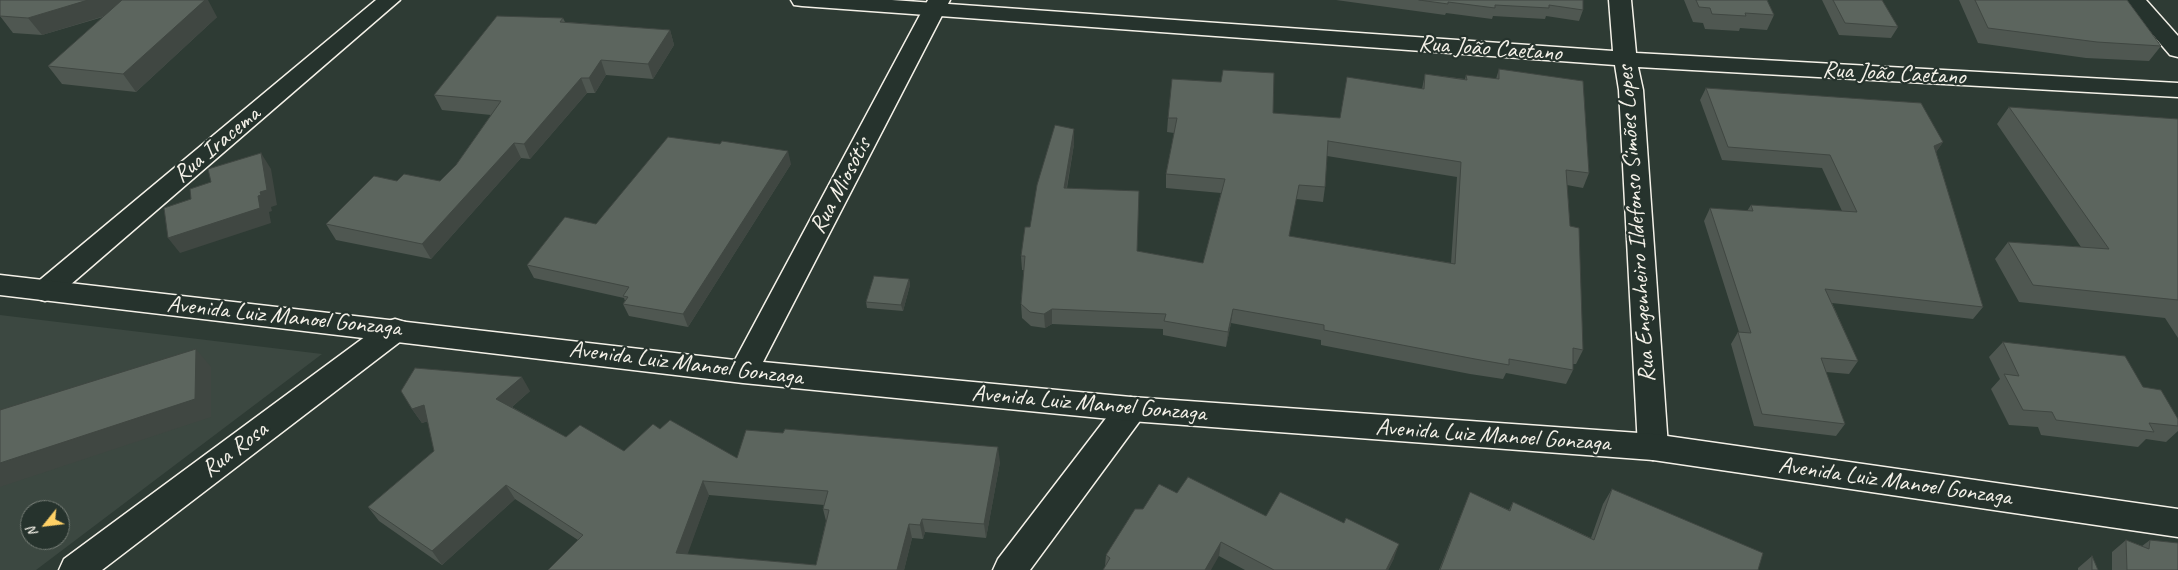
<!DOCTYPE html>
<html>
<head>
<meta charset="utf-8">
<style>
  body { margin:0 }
  #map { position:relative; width:2178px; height:570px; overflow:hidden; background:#2e3b34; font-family:Caveat,sans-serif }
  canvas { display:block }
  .north { position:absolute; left:20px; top:500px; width:50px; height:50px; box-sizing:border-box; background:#26332d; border:1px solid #787f78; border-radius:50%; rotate:241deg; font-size:14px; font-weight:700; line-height:20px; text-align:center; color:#f4f1e8 }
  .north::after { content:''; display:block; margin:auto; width:18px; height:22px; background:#ffd166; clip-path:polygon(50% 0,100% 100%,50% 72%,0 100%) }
</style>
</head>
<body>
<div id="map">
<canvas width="2178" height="570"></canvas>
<div class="north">N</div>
</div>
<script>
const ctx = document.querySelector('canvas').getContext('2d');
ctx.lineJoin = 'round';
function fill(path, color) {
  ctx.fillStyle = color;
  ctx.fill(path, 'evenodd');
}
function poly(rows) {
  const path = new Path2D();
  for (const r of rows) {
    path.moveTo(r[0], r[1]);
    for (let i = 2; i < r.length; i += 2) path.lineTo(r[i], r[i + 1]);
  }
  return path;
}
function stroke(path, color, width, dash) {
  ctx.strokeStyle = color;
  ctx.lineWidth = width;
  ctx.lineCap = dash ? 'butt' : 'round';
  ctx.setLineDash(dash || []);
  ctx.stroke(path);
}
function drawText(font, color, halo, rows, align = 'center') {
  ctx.font = font + ' Caveat,sans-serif';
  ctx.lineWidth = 4.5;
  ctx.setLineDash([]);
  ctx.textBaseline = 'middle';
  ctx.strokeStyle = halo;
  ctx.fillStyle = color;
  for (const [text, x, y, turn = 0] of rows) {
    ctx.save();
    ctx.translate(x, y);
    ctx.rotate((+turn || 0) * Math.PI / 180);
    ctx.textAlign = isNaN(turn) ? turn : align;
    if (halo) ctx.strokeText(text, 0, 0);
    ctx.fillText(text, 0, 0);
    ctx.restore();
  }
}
fill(poly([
  [0,315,322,354,36,570,0,570],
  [30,510,60,510,60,540,30,540]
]), '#3c4841');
const street = poly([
  [376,0,400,0,55,298,45,301,35,298,31,291,35,284,376,0],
  [791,0,892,0,1613,51,1609,0,1631,0,1636,53,2178,83,2178,97,1638,67,1643,90,1668,447,1664,456,1653,460,1642,456,1638,447,1619,90,1615,65,802,6,794,5,791,0],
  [395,319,405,322,409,330,405,338,102,570,59,570,64,559,385,322,395,319],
  [1131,397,1142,400,1146,409,1142,418,1030,570,993,570,998,559,1120,400,1131,397]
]);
const secondary = poly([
  [928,0,950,0,763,362,1131,397,1653,434,2178,509,2178,537,1653,460,1131,421,743,383,0,295,0,275,735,360,928,0]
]);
const primary = poly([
  [2123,0,2146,0,2178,36,2178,57,2170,55,2123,0]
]);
stroke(street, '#f4f1e8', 3);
stroke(secondary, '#f4f1e8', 3);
stroke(primary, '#f4f1e8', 3);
fill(street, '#26332d');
fill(secondary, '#26332d');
fill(primary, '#26332d');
fill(poly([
  [0,0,217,17,136,92,62,84,48,66,103,17,42,35,13,33,0,16],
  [1336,0,1583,0,1583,10,1579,21,1546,16,1545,19,1493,16,1492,19,1446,13,1445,15],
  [1684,0,1767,0,1774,15,1767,30,1740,28,1739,31,1705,29,1703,23,1693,22],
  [1822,0,1882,0,1898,27,1891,38,1839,35],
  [1959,0,2127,0,2161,46,2149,61,2086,58,1978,43],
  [563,18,565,22,670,30,674,45,653,79,606,75,595,93,587,93,530,159,521,158,431,259,336,240,326,224,397,181,440,181,456,165,491,115,442,110,434,95],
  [1499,69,1589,173,1583,188,1567,185,1570,226,1583,350,1576,364,1573,364,1573,370,1566,384,1506,373,1503,379,1470,374,1321,345,1321,340,1231,323,1226,347,1163,335,1163,329,1052,324,1045,328,1031,326,1022,318,1021,304,1024,270,1022,270,1021,256,1030,227,1074,144,1067,188,1137,251,1203,263,1221,193,1166,188,1166,174,1174,133,1167,132,1168,118,1273,113,1339,118,1422,89,1425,74,1465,79,1466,75,1496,79],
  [1327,156,1457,177,1451,263,1289,236,1296,199,1323,202,1325,187],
  [1706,88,1943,142,1936,152,1983,307,1973,319,1832,303,1858,361,1849,374,1826,372,1845,424,1836,436,1754,426,1731,344,1738,332,1739,332,1704,221,1710,208,1747,211,1751,205,1842,211,1822,168,1722,160,1700,100],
  [2009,107,2178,119,2178,338,2165,318,2019,302,1995,259,2008,242,2081,247,1997,124],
  [791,164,688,327,629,316,623,304,625,301,624,298,534,278,527,265,596,224],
  [909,279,910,285,903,311,867,308,866,302],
  [2003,342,2143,387,2178,419,2178,431,2166,442,2146,439,2138,447,2041,435,2038,427,2009,425,1991,389,2000,379,1989,357],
  [530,391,512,407,566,437,624,451,660,429,737,458,1000,462,986,538,925,532,923,539,912,538,904,570,548,570,578,540,515,499,442,565,379,521,368,507,434,451,428,421,422,423,412,409],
  [709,495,824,505,823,509,826,521,816,565,687,554],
  [1612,489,1758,570,1439,570,1470,492,1509,510,1513,502,1591,538,1603,504],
  [1177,493,1266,516,1394,558,1388,570,1245,570,1219,556,1105,566,1106,555,1143,509],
  [2126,540,2142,546,2150,540,2178,570,2112,570,2112,552],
  [2092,556,2098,570,2078,570,2078,568]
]), '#4f5751');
fill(poly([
  [88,0,149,0,150,2,42,35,28,18],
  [205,0,208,0,217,17,136,92,123,74],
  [670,30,674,45,653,79,648,64],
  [601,60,606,75,595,93,589,78],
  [581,78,587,93,530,159,524,144],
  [1074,129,1074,144,1064,202,1064,188],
  [1943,142,1934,155,1934,146],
  [514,143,521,158,431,259,422,244],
  [788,151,791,164,688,327,683,314],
  [261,153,271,169,277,205,271,207,272,211,269,212,271,223,180,253,168,238,258,196,260,192],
  [909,279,910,285,903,311,901,305],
  [1052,309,1052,324,1045,328,1044,314],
  [1233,309,1231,323,1226,347,1228,332],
  [196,349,211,367,211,417,0,487,0,463],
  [522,377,530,391,505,413,496,399],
  [424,405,434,419,422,423,412,409],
  [998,447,1000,462,986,538,984,524],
  [703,481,709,495,683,567,676,553],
  [506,485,515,499,442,565,432,551],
  [922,519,925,532,923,539,920,525],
  [909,524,912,538,904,570,897,570],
  [1221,542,1219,556,1211,570,1205,570],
  [1399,544,1394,558,1388,570,1386,570]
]), '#404742');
const building = poly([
  [0,0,88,0,28,18,0,16,0,0],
  [122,0,205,0,123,74,48,66,122,0],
  [1419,0,1583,0,1583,10,1549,5,1549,8,1495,5,1495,8,1448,2,1448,4,1419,0],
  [1696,0,1767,0,1774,15,1745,13,1746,16,1712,14,1710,8,1699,7,1696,0],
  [1833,0,1882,0,1898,27,1845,23,1833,0],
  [1975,0,2127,0,2161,46,2097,42,1988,28,1975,0],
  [497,16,563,18,560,22,670,30,648,64,601,60,589,78,581,78,524,144,514,143,422,244,326,224,374,176,397,181,404,174,440,181,456,165,501,101,434,95,497,16],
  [1499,69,1583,81,1589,173,1566,170,1570,226,1579,228,1580,259,1583,350,1573,348,1573,370,1509,359,1509,365,1475,359,1324,330,1324,325,1233,309,1228,332,1164,321,1166,314,1052,309,1044,314,1030,312,1021,304,1025,256,1021,256,1025,227,1030,227,1037,185,1055,125,1074,129,1064,188,1139,191,1137,251,1203,263,1225,179,1166,174,1177,118,1168,118,1172,79,1221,82,1223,70,1274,73,1273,113,1340,118,1347,77,1424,89,1425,74,1467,80,1466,75,1499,79,1499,69],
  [1328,141,1461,162,1455,264,1289,236,1299,185,1325,187,1328,141],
  [1706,88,1921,103,1943,142,1934,146,1983,307,1825,289,1858,361,1821,358,1845,424,1762,414,1738,332,1751,333,1710,208,1753,211,1751,205,1857,212,1830,155,1728,147,1706,88],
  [2009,107,2178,119,2178,300,2033,285,2008,242,2109,249,2009,107],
  [668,137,720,144,722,141,788,151,683,314,623,304,628,297,623,296,629,287,527,265,565,217,596,224,668,137],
  [261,153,267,190,260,192,261,195,258,196,260,208,168,238,164,208,191,199,190,189,211,182,208,169,261,153],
  [874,276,909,279,901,305,866,302,874,276],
  [2003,342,2125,356,2143,387,2161,390,2178,419,2178,426,2149,423,2154,432,2056,420,2052,412,2023,410,2004,374,2019,376,2003,342],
  [196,349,195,399,0,463,0,410,196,349],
  [415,368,522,377,496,399,566,437,580,425,624,451,653,424,660,429,670,420,737,458,746,430,783,433,785,429,998,447,984,524,922,519,920,525,909,524,897,570,548,570,583,535,506,485,432,551,368,507,434,451,424,405,412,409,401,391,415,368],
  [703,481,828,491,823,509,829,510,816,565,676,553,703,481],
  [1188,477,1266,516,1280,492,1344,523,1346,518,1399,544,1386,570,1274,570,1221,542,1205,570,1103,570,1110,558,1106,555,1135,509,1143,509,1159,484,1177,493,1188,477],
  [1612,489,1763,553,1758,570,1440,570,1470,492,1510,511,1513,502,1594,540,1612,489],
  [2126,540,2149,549,2150,540,2178,543,2178,570,2127,570,2126,540],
  [2092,556,2098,570,2092,570,2092,556]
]);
fill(building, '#5c655e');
stroke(building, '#404742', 1);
drawText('24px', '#f4f1e8', '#26332d', [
  ["Rua João Caetano",1490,49,4],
  ["Rua João Caetano",1894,74,3],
  ["Rua Iracema",217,145,-40],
  ["Rua Miosótis",841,186,-62],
  ["Rua Engenheiro Ildefonso Simões Lopes",1637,224,-94],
  ["Avenida Luiz Manoel Gonzaga",284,317,6],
  ["Avenida Luiz Manoel Gonzaga",686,364,7],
  ["Avenida Luiz Manoel Gonzaga",1089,404,5],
  ["Avenida Luiz Manoel Gonzaga",1493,436,4],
  ["Rua Rosa",235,450,-37],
  ["Avenida Luiz Manoel Gonzaga",1895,482,8]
]);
</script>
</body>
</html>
